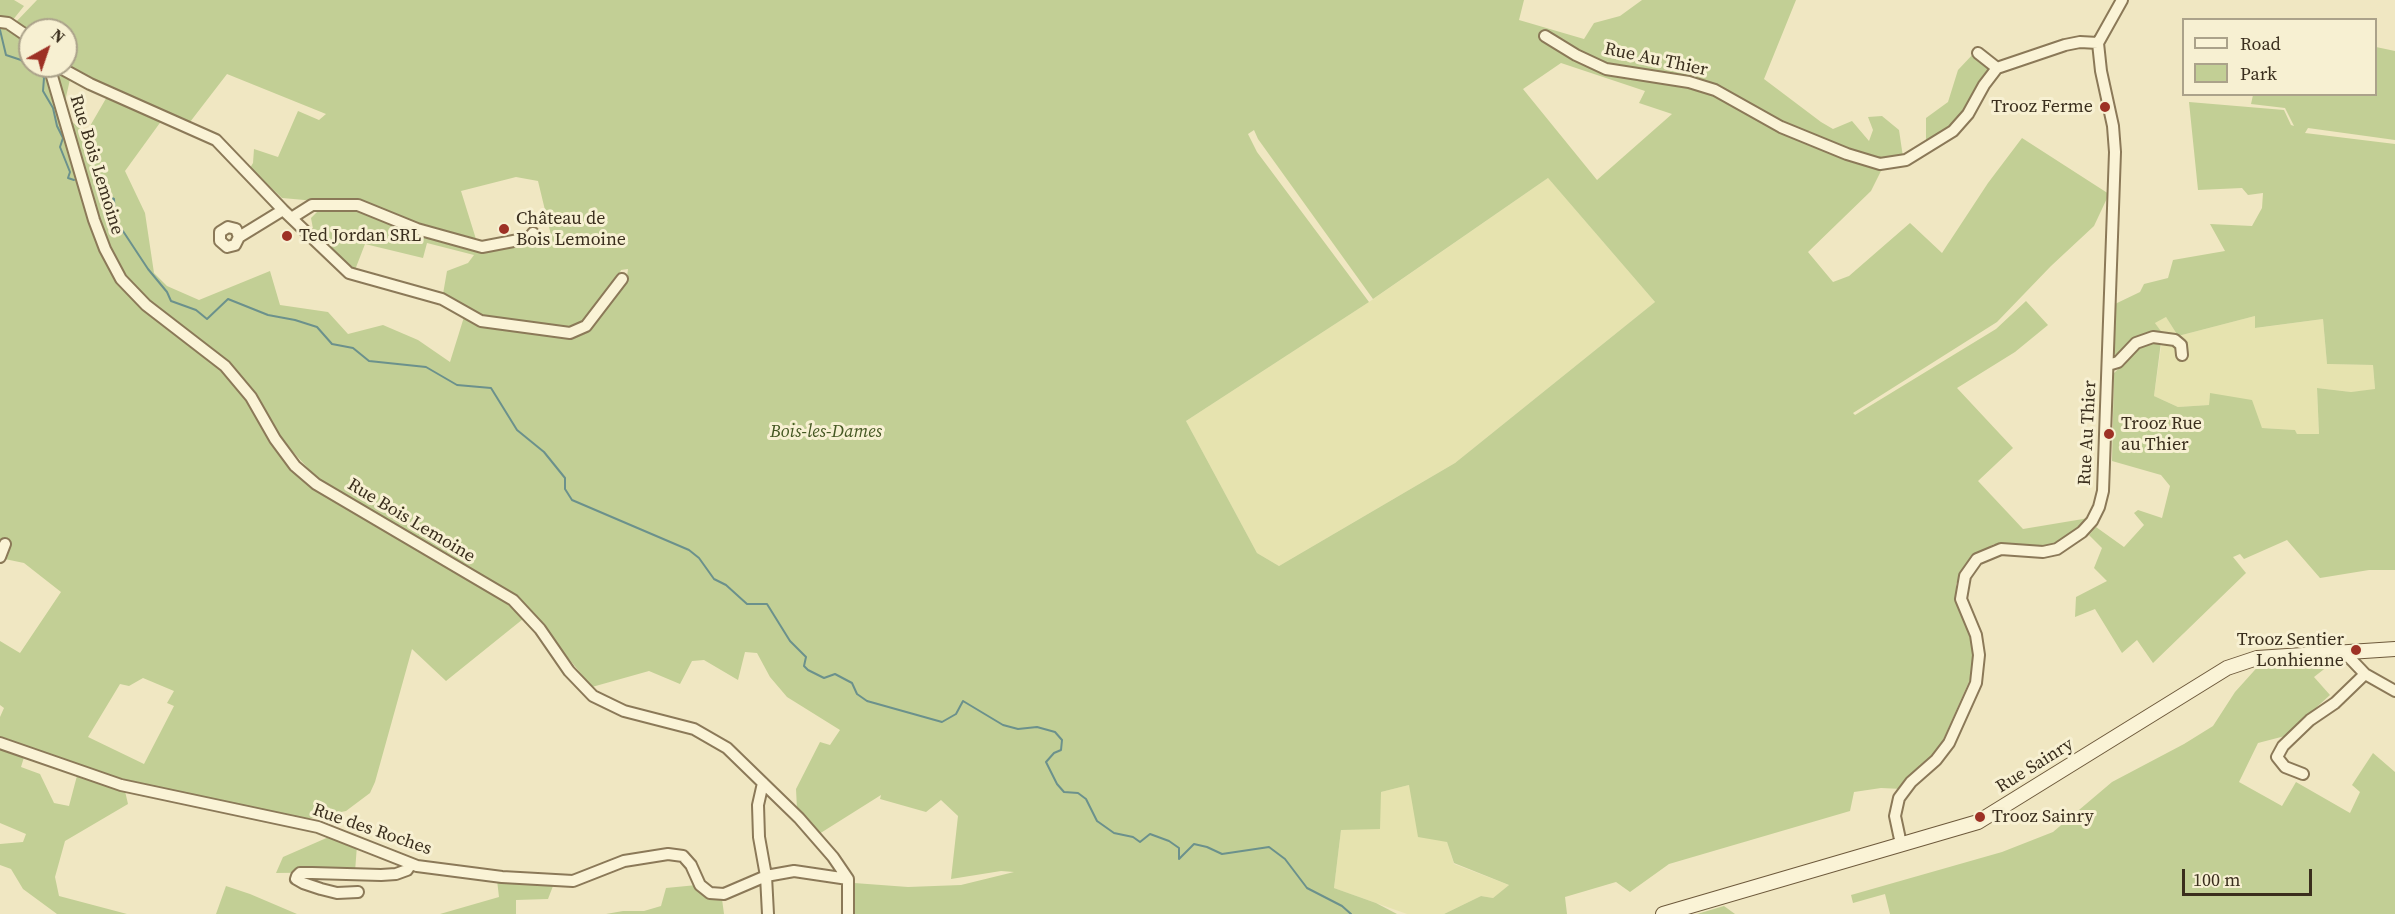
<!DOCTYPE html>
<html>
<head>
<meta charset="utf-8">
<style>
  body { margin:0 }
  #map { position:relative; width:2395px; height:914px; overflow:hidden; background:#f0e7c2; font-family:"Source Serif 4",serif }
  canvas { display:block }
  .legend { position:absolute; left:2182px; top:18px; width:195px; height:78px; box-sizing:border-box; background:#f7f0d2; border:2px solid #aba28a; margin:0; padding:8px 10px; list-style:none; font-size:18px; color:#3a2e1d }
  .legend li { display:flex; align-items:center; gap:12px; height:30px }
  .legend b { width:30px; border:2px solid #aba28a }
  .north { position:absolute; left:18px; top:18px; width:60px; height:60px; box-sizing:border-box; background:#f7f0d2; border:2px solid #aba28a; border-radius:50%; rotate:40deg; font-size:16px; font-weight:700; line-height:24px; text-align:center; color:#3a2e1d }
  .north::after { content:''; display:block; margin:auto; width:21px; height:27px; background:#9d3125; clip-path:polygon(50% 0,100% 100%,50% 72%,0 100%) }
  .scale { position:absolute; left:2182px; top:869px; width:130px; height:27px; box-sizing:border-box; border:3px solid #3a2e1d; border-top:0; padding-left:8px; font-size:18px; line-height:21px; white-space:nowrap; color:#3a2e1d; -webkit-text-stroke:4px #f7f0d2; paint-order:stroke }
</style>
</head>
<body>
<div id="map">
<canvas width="2395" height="914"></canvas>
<ul class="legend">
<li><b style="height:8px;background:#faf3d6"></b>Road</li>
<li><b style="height:16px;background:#c2cf95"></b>Park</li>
</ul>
<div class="north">N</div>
<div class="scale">100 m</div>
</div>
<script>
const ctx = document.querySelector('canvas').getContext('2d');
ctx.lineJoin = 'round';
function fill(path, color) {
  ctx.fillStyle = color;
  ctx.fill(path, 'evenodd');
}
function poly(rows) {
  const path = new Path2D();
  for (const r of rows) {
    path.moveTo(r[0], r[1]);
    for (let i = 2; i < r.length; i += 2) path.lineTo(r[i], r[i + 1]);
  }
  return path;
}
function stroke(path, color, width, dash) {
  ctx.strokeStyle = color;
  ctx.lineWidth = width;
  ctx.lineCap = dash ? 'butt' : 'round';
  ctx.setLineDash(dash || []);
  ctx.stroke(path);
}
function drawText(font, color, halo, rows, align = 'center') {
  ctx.font = font + ' "Source Serif 4",serif';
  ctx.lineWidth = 6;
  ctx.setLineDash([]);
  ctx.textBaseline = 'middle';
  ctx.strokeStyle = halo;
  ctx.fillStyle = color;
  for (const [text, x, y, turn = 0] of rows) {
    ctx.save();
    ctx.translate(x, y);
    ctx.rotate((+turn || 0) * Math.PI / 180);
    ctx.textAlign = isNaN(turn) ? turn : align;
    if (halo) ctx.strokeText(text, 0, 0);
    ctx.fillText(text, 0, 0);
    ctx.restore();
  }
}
fill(poly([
  [1548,178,1655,302,1455,463,1279,566,1257,553,1186,421,1369,302],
  [2255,316,2256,328,2323,319,2327,364,2373,365,2375,390,2351,392,2317,388,2319,435,2297,434,2295,430,2262,428,2210,393,2209,405,2178,407,2154,396,2163,334,2155,323,2166,317,2178,336],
  [1409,785,1447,842,1454,864,1509,885,1493,898,1481,896,1444,914,1407,914,1334,888,1341,830,1381,792]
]), '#e6e3af');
fill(poly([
  [0,0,14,0,24,6,12,21,0,19],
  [37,0,1524,0,1519,20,1584,39,1594,23,1620,16,1642,0,1796,0,1764,79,1821,122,1833,129,1852,121,1869,141,1873,130,1868,117,1882,116,1899,130,1903,157,1882,169,1871,191,1808,252,1833,282,1849,276,1910,223,1942,253,1988,183,2022,138,2109,194,2094,226,2051,266,1997,322,1853,413,1855,415,1996,329,2026,301,2048,325,2015,352,1957,388,2013,448,1978,481,2023,529,2089,518,2085,524,2051,549,2012,548,1994,544,1971,557,1956,584,1957,606,1974,644,1974,665,1971,677,1943,740,1940,751,1928,764,1907,777,1902,789,1881,788,1854,792,1850,811,1669,864,1630,892,1616,882,1565,897,1567,914,1444,914,1481,896,1493,898,1509,885,1454,863,1447,842,1418,837,1409,785,1381,792,1380,829,1341,830,1334,888,1376,903,1397,914,853,914,854,883,908,887,961,885,1014,872,1001,871,951,879,958,816,941,800,926,812,880,799,881,795,819,834,797,809,796,789,820,742,830,745,840,730,787,697,770,677,757,653,745,652,738,680,704,660,692,661,680,684,649,671,592,687,517,596,337,491,314,475,284,442,250,387,242,395,291,468,496,593,523,619,446,681,412,649,375,782,370,793,346,811,297,821,95,772,0,738,0,717,4,708,0,705,0,641,20,653,61,592,24,563,0,558,0,27,30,42,30,66,60,66,71,75,66,97,66,117,86,133,108,95,127,106,162,120,125,171,145,213,154,273,167,286,199,300,270,271,280,305,328,312,348,334,383,325,418,340,450,362,464,317,574,336,626,284,628,269,621,270,613,289,583,324,561,328,479,317,443,294,447,271,468,263,474,255,427,243,423,258,365,244,355,270,314,234,311,218,327,202,282,198,250,168,253,163,254,149,278,157,298,111,319,120,326,114,227,74,190,122,76,71,66,63,66,30,30,30,30,36,14,24],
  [1561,63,1645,91,1639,103,1672,114,1597,180,1523,89],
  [1254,130,1258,139,1373,299,1548,178,1655,302,1455,463,1279,566,1257,553,1186,421,1369,302,1257,152,1248,134],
  [516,177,538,181,551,235,480,252,461,191],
  [143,678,174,691,167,703,174,706,144,764,88,737,120,684,129,686],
  [2376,47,2395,51,2395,140,2308,128,2305,133,2395,144,2395,570,2369,570,2320,578,2287,540,2244,559,2240,554,2233,557,2246,573,2153,663,2137,640,2122,653,2095,609,2075,617,2076,597,2107,581,2094,568,2102,548,2089,535,2096,527,2124,547,2144,525,2134,513,2138,510,2162,518,2170,486,2161,475,2112,461,2114,373,2143,345,2161,342,2154,396,2178,407,2209,405,2210,393,2252,400,2262,428,2295,430,2297,434,2319,434,2317,388,2351,392,2375,389,2373,365,2327,364,2323,319,2255,328,2255,316,2178,336,2166,317,2155,323,2163,334,2118,357,2111,351,2115,304,2140,292,2144,284,2168,278,2173,260,2225,251,2210,224,2252,226,2262,208,2263,193,2248,195,2242,188,2198,190,2189,102,2284,110,2291,125,2294,126,2285,108,2251,104,2253,95,2376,94],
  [1974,53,1989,66,1978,104,1959,126,1926,146,1926,118,1948,102,1958,70],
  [2337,659,2314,677,2330,695,2285,736,2258,743,2239,782,2282,806,2296,782,2350,813,2360,792,2352,785,2373,753,2395,772,2395,914,1890,914,1885,894,1853,903,1851,895,2002,852,2053,832,2112,782,2184,744,2213,726,2235,692,2262,662],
  [0,746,25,754,21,767,40,774,54,803,69,806,78,772,125,791,128,804,65,841,55,877,59,896,127,914,57,914,23,889,11,869,0,865,0,844,23,842,26,834,0,823],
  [331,836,357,845,355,872,276,873,283,857],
  [497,880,553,886,548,899,516,900,516,914,440,914,499,897],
  [697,885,714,900,722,899,724,914,606,914,623,911,644,911,661,906,666,888],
  [226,886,250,894,297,914,216,914],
  [1724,906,1735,914,1697,914]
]), '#c2cf95');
stroke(poly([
  [0,30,6,55,21,60,28,67,41,72,44,78,43,91,53,108,57,126,63,138,60,147,70,172,68,178,74,180],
  [97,190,114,199,115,219,148,269,167,292,171,301,196,310,207,319,228,299,268,315,295,320,317,327,332,344,353,348,369,361,426,367,457,385,491,388,517,430,544,452,565,478,565,489,572,500,689,550,699,558,714,579,726,585,747,604,767,604,790,641,806,657,804,666,808,670,824,678,835,674,852,683,857,694,867,701,942,722,956,714,963,701,1003,725,1018,729,1037,727,1055,732,1062,740,1061,750,1054,753,1046,762,1057,784,1064,792,1078,793,1086,799,1097,821,1114,833,1133,837,1140,842,1150,834,1169,841,1179,848,1179,859,1194,844,1207,847,1222,854,1269,847,1285,859,1307,888,1342,906,1351,914]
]), '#6b918c', 2);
const street = poly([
  [0,22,8,23,30,38],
  [1545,36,1576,55,1606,69,1689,82,1715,90,1781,127,1847,154,1880,164,1906,160,1953,131,1968,114,1984,85,1997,68,2065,45,2080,42,2098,43],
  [1978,53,1997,68],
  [49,66,94,220,105,249,121,279,146,305,225,366,251,397,275,439,295,466,316,484,513,600,540,629,569,671,593,696,624,711,694,729,727,748,799,818,833,857,848,879,848,914],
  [57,66,90,84,216,140,283,210,349,273,442,299,481,321,570,333,586,326,622,279],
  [293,217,312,205,358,205,417,229,482,247,529,238,533,233],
  [239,237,236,229,228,227,220,232,220,241,227,247,235,245,239,237,283,210],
  [2108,365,2118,362,2136,343,2153,337,2175,340,2181,345,2182,355],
  [0,557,5,544],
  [2345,653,2365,674,2395,691],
  [0,743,121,785,318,827,417,866,502,877,573,881,624,861,668,854,683,856,691,865,700,885,710,893,724,894,766,876,794,871,848,879],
  [2303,774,2285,767,2277,757,2283,746,2310,720,2335,703,2365,674],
  [763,783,758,805,759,837,766,876,768,914],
  [1901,844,1895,816,1899,798,1911,782,1936,760,1949,743,1976,683,1979,655,1976,635,1961,599,1965,576,1977,559,2001,549,2043,552,2057,549,2082,532,2092,521,2099,507,2103,491,2115,152,2113,126,2101,71,2098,43,2122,0],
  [358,892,337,893,321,889,303,883,296,879,297,876,300,873,312,873,381,875,396,874,407,870,411,864]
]);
const secondary = poly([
  [1663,914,1978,822,2227,668,2257,658,2395,649]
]);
stroke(street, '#8b7958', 14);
stroke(secondary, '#6d593b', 16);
stroke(street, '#faf3d6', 10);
stroke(secondary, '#faf3d6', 14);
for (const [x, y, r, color] of [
  [2105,107,6,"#9d3125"],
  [504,229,6,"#9d3125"],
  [287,236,6,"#9d3125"],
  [2109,434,6,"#9d3125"],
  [2356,650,6,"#9d3125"],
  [1980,817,6,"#9d3125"]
]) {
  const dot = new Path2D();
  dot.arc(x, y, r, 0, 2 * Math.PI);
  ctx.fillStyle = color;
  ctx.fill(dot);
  stroke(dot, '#f7f0d2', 2);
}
drawText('18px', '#3a2e1d', '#f7f0d2', [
  ["Rue Au Thier",1656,60,12],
  ["Rue Bois Lemoine",96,165,73],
  ["Rue Au Thier",2088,433,-87],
  ["Rue Bois Lemoine",411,521,31],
  ["Rue Sainry",2035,766,-32],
  ["Rue des Roches",372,830,19]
]);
drawText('18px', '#3a2e1d', '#f7f0d2', [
  ["Trooz Ferme",2093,107,"right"],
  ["Château de",516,219],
  ["Bois Lemoine",516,240],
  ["Ted Jordan SRL",299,236],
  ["Trooz Rue",2121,424],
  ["au Thier",2121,445],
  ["Trooz Sentier",2344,640,"right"],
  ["Lonhienne",2344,661,"right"],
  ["Trooz Sainry",1992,817]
], 'left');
drawText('italic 18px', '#455823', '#f7f0d2', [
  ["Bois-les-Dames",826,432]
]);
</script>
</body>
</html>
